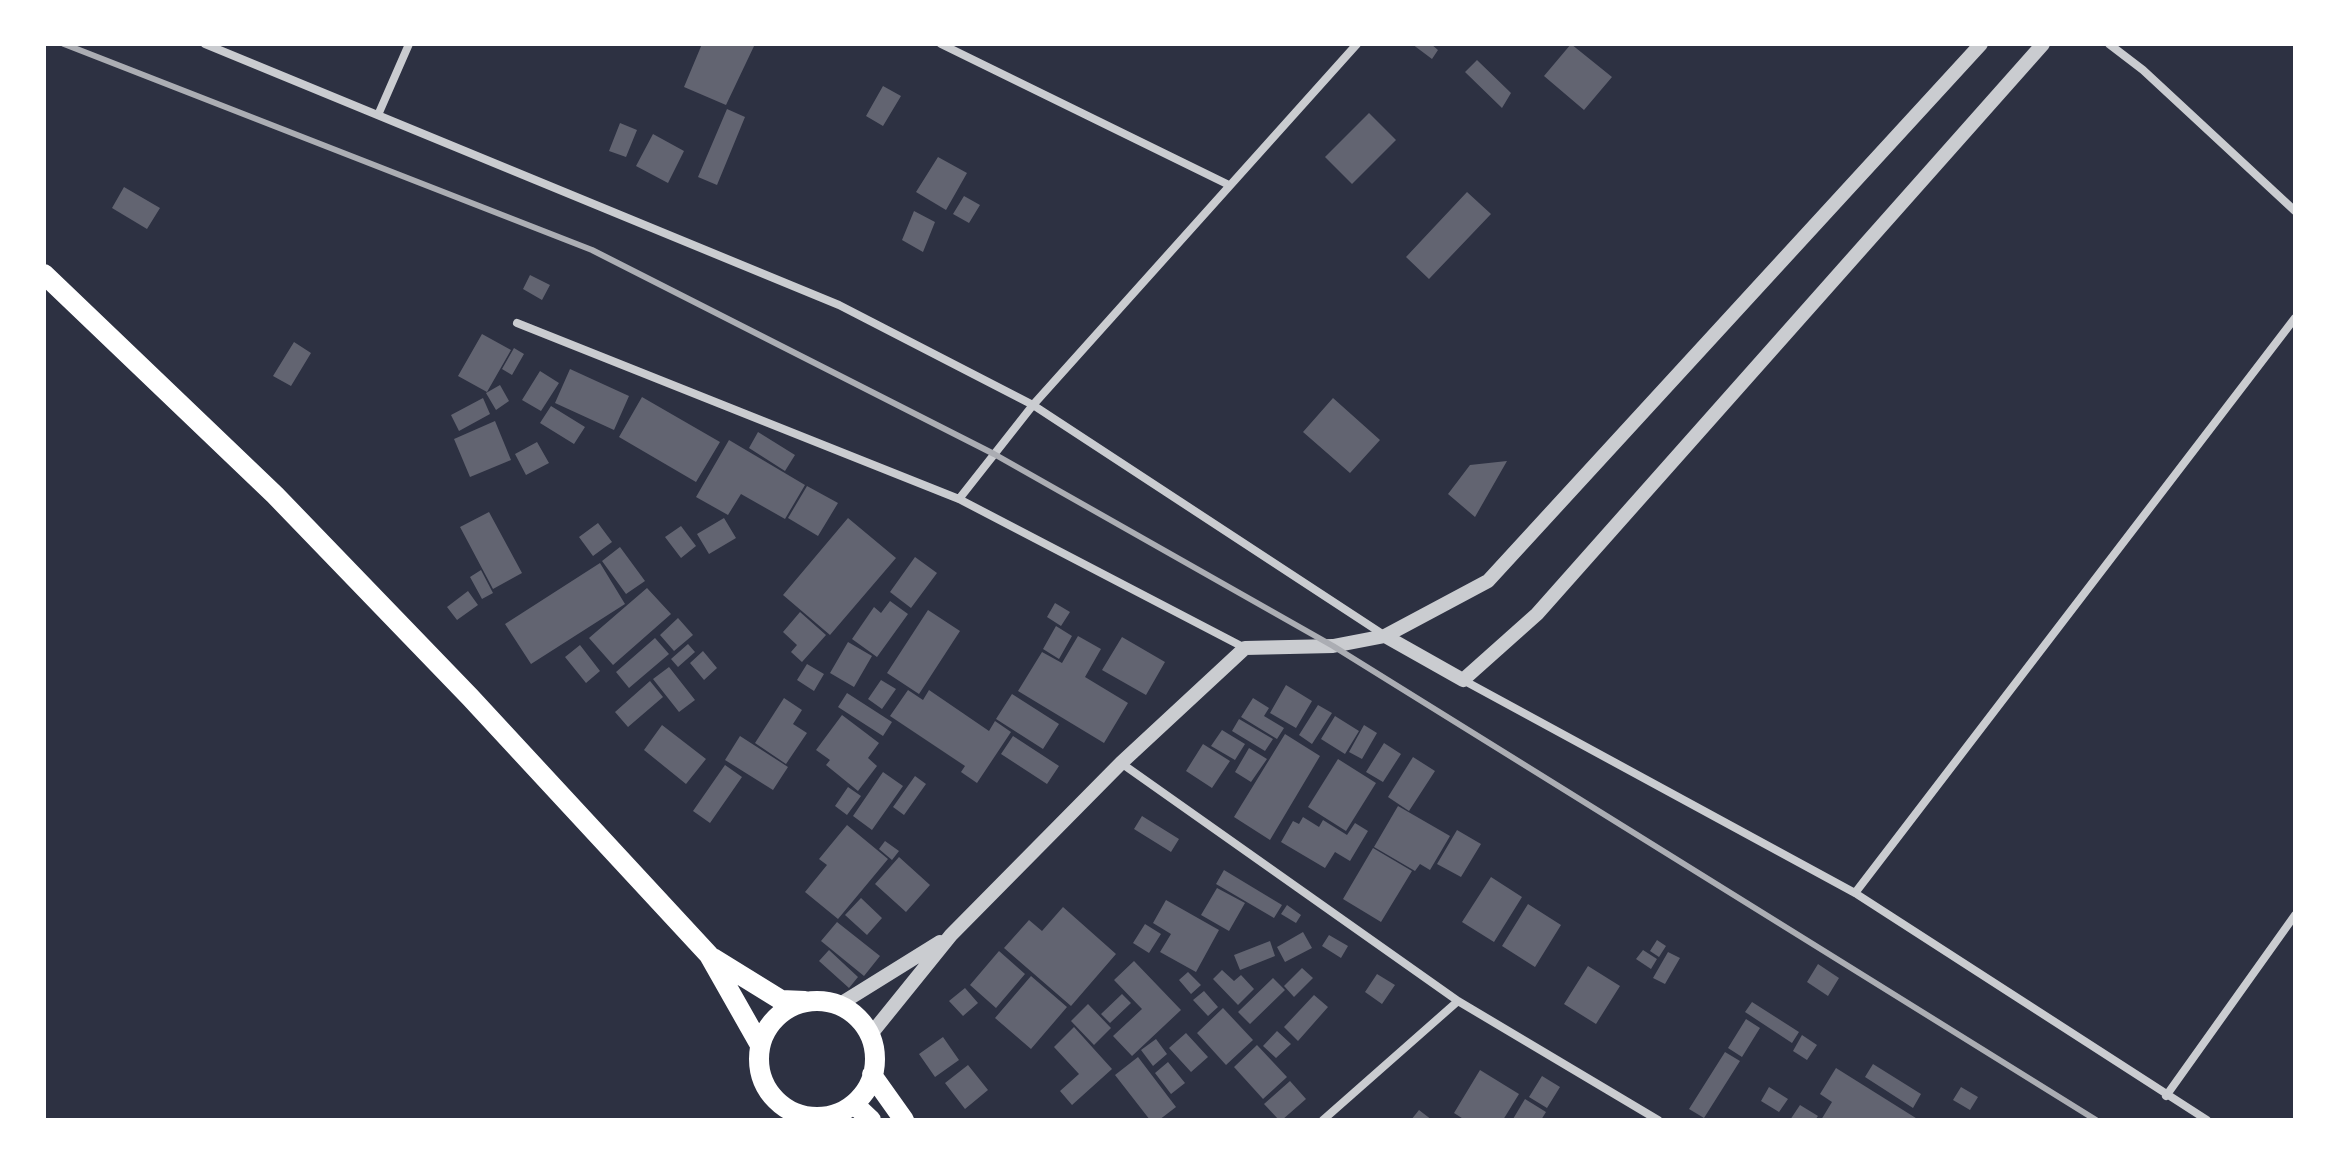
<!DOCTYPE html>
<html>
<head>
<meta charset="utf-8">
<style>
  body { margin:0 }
  #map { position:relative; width:2339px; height:1164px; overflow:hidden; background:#2d3142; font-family:Figtree,sans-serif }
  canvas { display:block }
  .frame { position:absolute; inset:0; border:46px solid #fff; pointer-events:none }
</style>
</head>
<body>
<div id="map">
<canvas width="2339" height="1164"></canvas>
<div class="frame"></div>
</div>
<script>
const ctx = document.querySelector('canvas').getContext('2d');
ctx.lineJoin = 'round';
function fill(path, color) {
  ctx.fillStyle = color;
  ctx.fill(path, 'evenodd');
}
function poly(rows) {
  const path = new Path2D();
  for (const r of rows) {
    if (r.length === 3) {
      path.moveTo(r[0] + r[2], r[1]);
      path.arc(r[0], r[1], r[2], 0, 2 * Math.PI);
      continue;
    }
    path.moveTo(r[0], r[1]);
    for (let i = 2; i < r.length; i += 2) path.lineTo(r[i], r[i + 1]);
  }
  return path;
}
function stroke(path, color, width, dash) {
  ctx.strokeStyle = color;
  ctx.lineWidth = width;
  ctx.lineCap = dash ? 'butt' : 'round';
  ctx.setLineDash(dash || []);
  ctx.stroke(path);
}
fill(poly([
  [702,44,755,44,726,105,684,87],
  [1412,44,1431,44,1438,50,1432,59],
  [1571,44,1612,77,1584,110,1544,76],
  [1477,60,1511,93,1502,108,1465,72],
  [883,86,901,96,883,126,866,116],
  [727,109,745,117,717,185,698,177],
  [1369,113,1396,140,1352,184,1325,157],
  [620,123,637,130,626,157,609,151],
  [653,134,684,151,668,183,636,166],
  [938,157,967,173,946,210,916,192],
  [124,187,160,208,147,229,112,208],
  [1467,192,1491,214,1429,279,1406,257],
  [964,196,980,205,969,223,953,214],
  [914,211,935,222,923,252,902,240],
  [530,275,550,285,542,300,523,289],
  [482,334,511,350,487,392,458,376],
  [294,342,311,353,291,386,273,376],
  [514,348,524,354,512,375,502,369],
  [570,369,629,396,614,430,555,403],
  [540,371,559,383,541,411,522,400],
  [500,385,509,401,496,410,486,393],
  [642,397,720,442,696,482,619,437],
  [483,398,490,414,459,431,451,415],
  [1333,398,1380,440,1350,473,1303,432],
  [551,406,585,427,574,444,540,423],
  [495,421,511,460,470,477,454,439],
  [758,432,795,455,785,471,749,448],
  [729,440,805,485,785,519,741,494,728,515,696,497],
  [537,442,549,463,526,475,515,454],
  [1507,461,1475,517,1448,494,1470,465],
  [807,486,838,503,818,536,788,518],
  [489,512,522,573,493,589,460,527],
  [724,518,736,538,709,554,697,534],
  [848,518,896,558,830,635,783,595],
  [598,523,612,542,593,556,579,537],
  [681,526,696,546,681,558,665,537],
  [620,547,645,581,626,594,602,561],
  [915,557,937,573,911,608,890,592],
  [600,563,625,604,531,664,505,624],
  [481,570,493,593,482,599,470,577],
  [647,588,671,614,613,665,589,638],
  [468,591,478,605,457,620,447,607],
  [890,601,908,614,877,657,852,639,874,607,881,613],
  [1055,603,1070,612,1061,626,1047,617],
  [928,610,960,631,919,694,887,673],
  [800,612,826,635,802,662,791,652,797,645,783,632],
  [678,618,693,635,674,651,660,635],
  [1056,626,1072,636,1059,659,1043,649],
  [1078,636,1101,649,1085,677,1128,703,1104,743,1018,691,1042,652,1062,663],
  [1122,637,1165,662,1146,695,1102,670],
  [655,638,669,654,629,688,616,672],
  [848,642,872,656,854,687,830,673],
  [688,644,695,652,678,667,671,659],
  [580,645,600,671,586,683,565,657],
  [703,651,717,668,704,680,690,663],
  [807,664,824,674,814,691,797,680],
  [669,667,695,700,679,712,653,679],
  [881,680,896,689,882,709,868,699],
  [650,681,663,697,628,727,615,712],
  [1286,685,1312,701,1296,728,1270,713],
  [908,690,923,700,929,690,989,731,995,721,1011,732,977,783,961,772,965,766,890,716],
  [847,693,892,722,883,736,838,707],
  [1012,694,1059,724,1043,749,996,719],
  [784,698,802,710,793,724,807,733,786,764,755,743],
  [1253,698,1269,708,1264,716,1284,728,1277,739,1241,717],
  [1318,705,1332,713,1312,744,1299,735],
  [842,715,879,743,868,758,877,766,858,791,826,765,830,760,816,750],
  [1335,716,1359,731,1345,754,1321,739],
  [1239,719,1273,739,1265,751,1232,731],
  [662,725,706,759,686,784,644,750],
  [1364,725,1377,733,1362,759,1349,752],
  [1222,730,1245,744,1235,760,1211,746],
  [1285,734,1320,756,1270,840,1234,817],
  [740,736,788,767,773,790,725,760],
  [1013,736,1059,766,1047,784,1001,754],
  [1384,743,1401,754,1383,782,1366,772],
  [1203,744,1230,761,1212,788,1186,771],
  [1249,748,1267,759,1251,782,1235,772],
  [1413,757,1435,771,1409,811,1388,797],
  [1338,759,1376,783,1346,831,1308,807],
  [725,765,742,777,710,823,693,811],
  [883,772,903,786,872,830,853,816],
  [915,776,926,784,904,815,893,807],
  [848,787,861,796,847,815,835,806],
  [1398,806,1450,836,1430,870,1420,864,1415,871,1374,847],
  [1142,816,1179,839,1171,852,1134,829],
  [1303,817,1319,827,1323,820,1347,835,1355,823,1368,831,1350,861,1335,852,1325,868,1281,842,1293,821,1299,824],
  [847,825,888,859,838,919,805,892,827,865,819,859],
  [1457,830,1481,844,1461,877,1437,864],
  [885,841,899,851,892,860,879,849],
  [1373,848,1412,871,1381,922,1343,899],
  [899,857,930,885,906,912,875,884],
  [1224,870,1282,905,1274,918,1216,884],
  [1491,877,1522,897,1494,942,1462,922],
  [1217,888,1245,903,1229,931,1201,915],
  [861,898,882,918,867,935,845,915],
  [1166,900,1219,930,1196,972,1160,952,1171,934,1153,923],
  [1528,904,1561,925,1535,967,1502,946],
  [1287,905,1301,915,1296,923,1281,914],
  [1063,907,1116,954,1071,1006,1004,948,1029,920,1042,931],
  [837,922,880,956,864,976,821,941],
  [1145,924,1161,934,1149,953,1133,943],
  [1303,932,1312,948,1285,962,1277,947],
  [1329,935,1348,946,1341,958,1322,946],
  [1657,940,1666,946,1659,957,1650,951],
  [1270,941,1275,956,1240,970,1234,955],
  [829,950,858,977,849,988,819,961],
  [1643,950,1657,959,1651,969,1636,959],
  [999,951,1025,974,996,1008,970,985],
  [1668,952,1680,958,1665,984,1653,978],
  [1134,961,1181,1010,1132,1056,1113,1036,1142,1009,1114,980],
  [1818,964,1839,978,1828,996,1807,982],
  [1588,966,1620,986,1596,1024,1564,1004],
  [1302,968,1313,978,1294,997,1284,986],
  [1222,970,1234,981,1241,975,1254,989,1238,1005,1213,979],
  [1188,972,1201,985,1191,994,1179,980],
  [1377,974,1395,985,1382,1004,1365,992],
  [1031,976,1067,1007,1031,1049,995,1018],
  [1273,978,1285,990,1250,1024,1238,1012],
  [965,988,978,1003,963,1016,949,1001],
  [1204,991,1218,1007,1208,1016,1193,1000],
  [1122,994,1131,1003,1110,1023,1101,1014],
  [1314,995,1328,1007,1298,1041,1284,1027],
  [1752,1002,1799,1032,1792,1043,1745,1012],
  [1088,1004,1111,1028,1094,1045,1071,1021],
  [1223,1008,1253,1040,1226,1065,1197,1033],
  [1746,1019,1760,1028,1742,1057,1728,1048],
  [1074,1027,1112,1069,1072,1105,1060,1091,1079,1074,1054,1047],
  [1277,1031,1291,1044,1276,1058,1263,1046],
  [1186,1033,1208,1057,1191,1072,1169,1048],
  [1802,1035,1817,1045,1807,1060,1793,1051],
  [943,1037,959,1060,935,1077,919,1054],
  [1156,1039,1167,1054,1153,1066,1141,1050],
  [1257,1045,1287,1077,1263,1099,1234,1067],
  [1725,1052,1740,1061,1704,1118,1689,1109],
  [1138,1057,1176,1107,1159,1120,1150,1120,1115,1075],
  [1168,1062,1185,1083,1171,1094,1155,1073],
  [1873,1064,1921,1094,1913,1108,1865,1077],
  [968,1065,988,1090,965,1109,945,1083],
  [1836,1068,1919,1120,1821,1120,1832,1102,1820,1094],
  [1480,1070,1519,1094,1503,1120,1465,1120,1454,1113],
  [1542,1076,1560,1087,1547,1108,1529,1097],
  [1290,1081,1306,1099,1282,1120,1279,1120,1264,1104],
  [1769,1087,1788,1099,1779,1112,1761,1101],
  [1961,1087,1978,1097,1970,1110,1953,1100],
  [1525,1099,1546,1112,1541,1120,1513,1119],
  [1800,1105,1818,1116,1815,1120,1790,1120],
  [1419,1110,1432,1120,1411,1120]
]), '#626471');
stroke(poly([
  [205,44,839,305,1033,405,1384,635],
  [941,44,1229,185],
  [2109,44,2143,70,2295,211],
  [378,115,409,44],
  [517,323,959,499,1245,648],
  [959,499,1033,405,1357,44],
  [1463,680,1855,893,2207,1120],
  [1121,763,1458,1001,1658,1120],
  [1855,893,2295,318],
  [2166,1096,2295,915],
  [1323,1120,1458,1001]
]), '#caccd0', 8);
stroke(poly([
  [1385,636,1463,680,1537,614,2043,44],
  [837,1006,940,942],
  [871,1034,951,935,1121,763,1245,648,1333,646,1385,636,1488,581,1981,44],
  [819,1117,821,1120]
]), '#caccd0', 14);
stroke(poly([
  [44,274,275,495,470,697,709,955,760,1045],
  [713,958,781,1000,805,1001],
  [817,1059,58],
  [872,1075,904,1120],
  [854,1104,871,1120]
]), '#fff', 20);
stroke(poly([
  [64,44,592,250,994,454,1333,646,2096,1120]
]), '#abadb3', 6);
</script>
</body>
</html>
